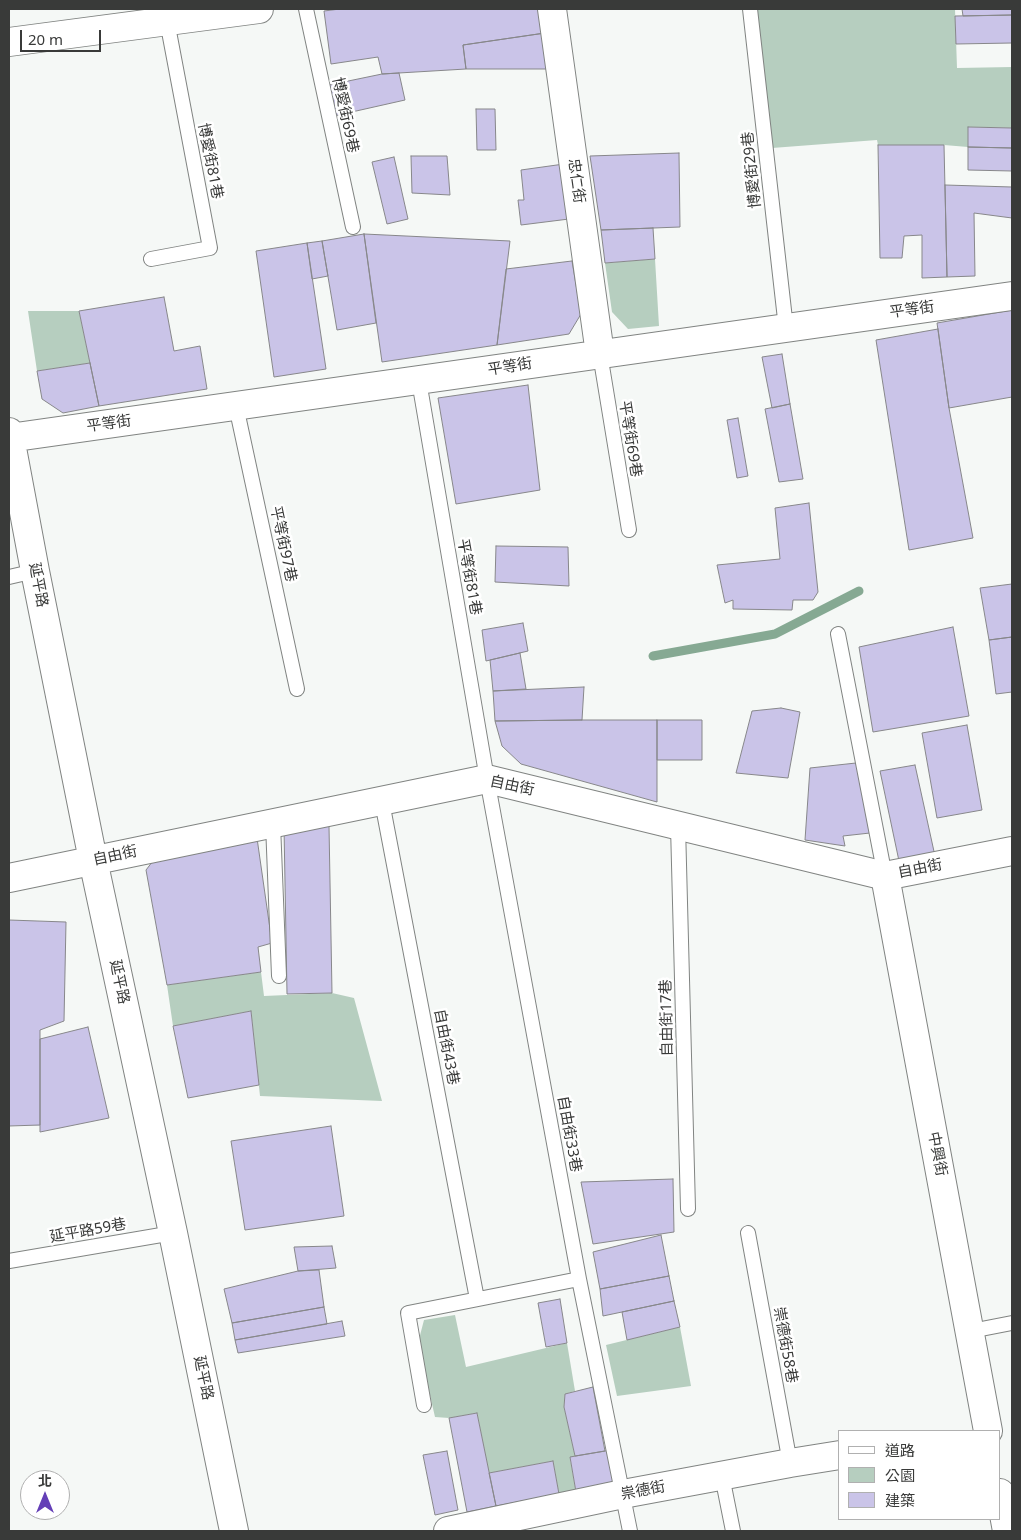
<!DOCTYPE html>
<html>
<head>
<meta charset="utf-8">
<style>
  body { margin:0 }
  #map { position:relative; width:1021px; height:1540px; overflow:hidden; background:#f5f8f6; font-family:"Noto Sans","Noto Sans TC",sans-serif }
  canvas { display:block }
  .frame { position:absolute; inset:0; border:10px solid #393a39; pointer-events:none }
  .legend { position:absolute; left:838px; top:1430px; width:162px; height:90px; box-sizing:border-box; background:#fff; border:1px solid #b0b0b0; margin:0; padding:6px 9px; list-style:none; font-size:15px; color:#393a39 }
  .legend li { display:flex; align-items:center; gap:10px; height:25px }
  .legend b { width:25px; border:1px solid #b0b0b0 }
  .north { position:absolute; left:20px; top:1470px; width:50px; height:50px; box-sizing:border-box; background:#fff; border:1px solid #b0b0b0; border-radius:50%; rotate:0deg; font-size:14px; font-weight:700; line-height:20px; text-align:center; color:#393a39 }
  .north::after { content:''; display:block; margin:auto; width:18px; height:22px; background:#643fb7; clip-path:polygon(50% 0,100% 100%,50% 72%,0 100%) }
  .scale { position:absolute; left:20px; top:30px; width:81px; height:22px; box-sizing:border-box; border:2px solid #393a39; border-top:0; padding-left:6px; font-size:15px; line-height:18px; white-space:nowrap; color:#393a39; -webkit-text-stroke:4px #fff; paint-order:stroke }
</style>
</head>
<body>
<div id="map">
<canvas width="1021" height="1540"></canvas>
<div class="frame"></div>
<ul class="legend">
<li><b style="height:6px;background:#fff"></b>道路</li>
<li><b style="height:14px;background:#b6cebf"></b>公園</li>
<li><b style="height:14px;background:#cac4e8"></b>建築</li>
</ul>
<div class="north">北</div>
<div class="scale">20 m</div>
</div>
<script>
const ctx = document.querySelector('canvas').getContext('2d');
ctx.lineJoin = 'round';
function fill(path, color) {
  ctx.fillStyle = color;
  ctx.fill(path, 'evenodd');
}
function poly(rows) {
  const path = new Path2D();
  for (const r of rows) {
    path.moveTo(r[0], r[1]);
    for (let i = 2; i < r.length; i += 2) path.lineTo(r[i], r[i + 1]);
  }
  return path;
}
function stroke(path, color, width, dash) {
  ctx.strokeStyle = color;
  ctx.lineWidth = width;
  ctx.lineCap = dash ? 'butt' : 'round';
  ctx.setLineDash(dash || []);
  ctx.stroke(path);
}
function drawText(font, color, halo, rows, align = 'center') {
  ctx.font = font + ' "Noto Sans","Noto Sans TC",sans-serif';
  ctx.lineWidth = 5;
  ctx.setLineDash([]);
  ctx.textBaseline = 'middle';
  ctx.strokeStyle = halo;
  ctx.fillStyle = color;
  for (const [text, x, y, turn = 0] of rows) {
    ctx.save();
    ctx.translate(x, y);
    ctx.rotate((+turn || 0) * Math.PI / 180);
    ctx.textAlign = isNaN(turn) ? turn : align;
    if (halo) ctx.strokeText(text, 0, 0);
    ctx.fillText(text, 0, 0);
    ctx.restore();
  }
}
fill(poly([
  [755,9,955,9,957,68,1012,67,1012,128,968,127,968,147,944,145,878,145,877,140,772,148],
  [655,259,659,326,628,329,612,312,605,263],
  [28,311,79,311,90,363,37,371],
  [261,972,264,996,332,993,354,998,382,1101,260,1096,251,1011,173,1026,167,985],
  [455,1315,466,1367,567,1343,575,1391,565,1394,564,1407,575,1456,570,1458,576,1492,559,1494,553,1461,489,1473,477,1413,449,1418,435,1417,418,1343,424,1320],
  [680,1327,691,1386,617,1396,606,1345]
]), '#b6cebf');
stroke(poly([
  [653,656,775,634,859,591]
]), '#86a993', 9);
const building = poly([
  [340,9,542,9,545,33,463,45,466,69,382,74,378,57,331,64,324,11,340,9],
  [962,9,1012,9,1012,15,963,16,962,9],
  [1012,15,1012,43,956,44,955,16,1012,15],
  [545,33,550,69,466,69,463,45,545,33],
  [399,73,405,100,334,116,329,85,382,74,399,73],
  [476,109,495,109,496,150,477,150,476,109],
  [968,127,1012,128,1012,148,968,147,968,127],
  [878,145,944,145,947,277,922,278,922,235,904,236,902,258,880,258,878,145],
  [968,147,1012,148,1012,171,968,170,968,147],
  [679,153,680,227,601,230,590,156,679,153],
  [411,156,447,156,450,195,412,193,411,156],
  [394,157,408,219,387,224,372,162,394,157],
  [564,164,569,219,521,225,518,200,524,200,521,170,564,164],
  [945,185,1012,187,1012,218,974,213,975,276,947,277,945,185],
  [653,228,655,259,605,263,601,230,653,228],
  [364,234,510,241,497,345,382,362,364,234],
  [364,234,376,323,337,330,322,241,364,234],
  [322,241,328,276,312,279,307,243,322,241],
  [307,243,326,369,274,377,256,251,307,243],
  [572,261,581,314,569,334,497,345,506,269,572,261],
  [164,297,174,351,200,346,207,389,99,406,79,311,164,297],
  [1012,310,1012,397,949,408,937,323,1012,310],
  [938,329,949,408,973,538,909,550,876,340,938,329],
  [782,354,790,404,772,408,762,357,782,354],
  [90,363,99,406,63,413,42,399,37,371,90,363],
  [528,385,540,490,456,504,438,398,528,385],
  [790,404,803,479,779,482,765,409,790,404],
  [738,418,748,476,737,478,727,420,738,418],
  [809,503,818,592,813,600,793,600,792,610,733,609,733,600,725,603,717,565,780,559,775,508,809,503],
  [496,546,568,547,569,586,495,582,496,546],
  [1012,584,1012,637,989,640,980,588,1012,584],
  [523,623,528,651,486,661,482,630,523,623],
  [953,627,969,716,873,732,859,647,953,627],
  [1012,637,1012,692,996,694,989,640,1012,637],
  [520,653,526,689,493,691,490,660,520,653],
  [584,687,582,720,495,721,493,691,584,687],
  [781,708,800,712,788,778,736,773,752,711,781,708],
  [582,720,657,720,657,802,521,764,502,746,495,721,582,720],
  [657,720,702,720,702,760,657,760,657,720],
  [967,725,982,810,937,818,922,733,967,725],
  [856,763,870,833,843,836,845,846,805,840,810,768,856,763],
  [915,765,935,856,899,861,880,771,915,765],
  [329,826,332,993,287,994,284,827,329,826],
  [257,838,272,943,258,947,261,972,167,985,146,870,156,857,257,838],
  [9,920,66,922,64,1021,40,1030,40,1125,9,1126,9,920],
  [251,1011,259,1085,188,1098,173,1026,251,1011],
  [88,1027,109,1118,40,1132,40,1039,88,1027],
  [331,1126,344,1216,245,1230,231,1141,331,1126],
  [673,1179,674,1232,593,1244,581,1182,673,1179],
  [661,1235,669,1276,600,1289,593,1252,661,1235],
  [332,1246,336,1268,298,1271,294,1247,332,1246],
  [319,1270,324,1307,232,1323,224,1289,298,1271,319,1270],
  [669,1276,674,1301,603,1316,600,1289,669,1276],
  [560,1299,567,1343,546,1347,538,1303,560,1299],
  [674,1301,680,1327,627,1340,622,1312,674,1301],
  [324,1307,327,1324,235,1340,232,1323,324,1307],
  [342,1321,345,1336,238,1353,235,1340,342,1321],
  [593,1387,605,1451,575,1456,564,1407,565,1394,593,1387],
  [477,1413,496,1506,467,1512,449,1418,477,1413],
  [611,1450,617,1485,576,1492,570,1457,611,1450],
  [447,1451,458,1510,435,1515,423,1455,447,1451],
  [553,1461,559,1494,496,1506,489,1473,553,1461]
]);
fill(building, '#cac4e8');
stroke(building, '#87878a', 1);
const lane = poly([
  [306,9,353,227],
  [750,9,786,328],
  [151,259,210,248,167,21],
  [600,354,629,530],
  [419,381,487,779,579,1279,630,1531],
  [236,406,297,689],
  [9,577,35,571],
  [838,634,885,876],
  [382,802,477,1299],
  [273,824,279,976],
  [678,826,688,1209],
  [748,1233,790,1463],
  [9,1261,173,1233],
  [971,1331,1012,1323],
  [424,1405,408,1313,579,1279],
  [722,1476,733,1531]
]);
const street = poly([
  [552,9,600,354],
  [9,42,259,9],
  [9,432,35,571,93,860,173,1233,234,1531],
  [9,438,1012,296],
  [885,876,988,1431],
  [9,878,487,779,885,876,1012,851],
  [1000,1493,1007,1531],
  [448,1531,623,1494,790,1463,840,1455]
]);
stroke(lane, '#818482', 16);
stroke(street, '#818482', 30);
stroke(lane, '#fff', 14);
stroke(street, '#fff', 28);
drawText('15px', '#393a39', '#fff', [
  ["博愛街69巷",345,115,78],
  ["博愛街81巷",210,161,79],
  ["博愛街29巷",752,170,-96],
  ["忠仁街",576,181,82],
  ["平等街",912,310,-8],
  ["平等街",510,367,-9],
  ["平等街",109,424,-8],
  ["平等街69巷",630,439,81],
  ["平等街97巷",283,544,78],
  ["平等街81巷",469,577,80],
  ["延平路",38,585,79],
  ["自由街",512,786,12],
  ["自由街",115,856,-12],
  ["自由街",920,869,-11],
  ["延平路",119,982,78],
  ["自由街17巷",667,1018,-91],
  ["自由街43巷",446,1047,79],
  ["自由街33巷",569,1134,80],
  ["中興街",937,1154,79],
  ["延平路59巷",88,1231,-10],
  ["崇德街58巷",785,1345,80],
  ["延平路",203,1378,78],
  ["祟德街",643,1491,-11]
]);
</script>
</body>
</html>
